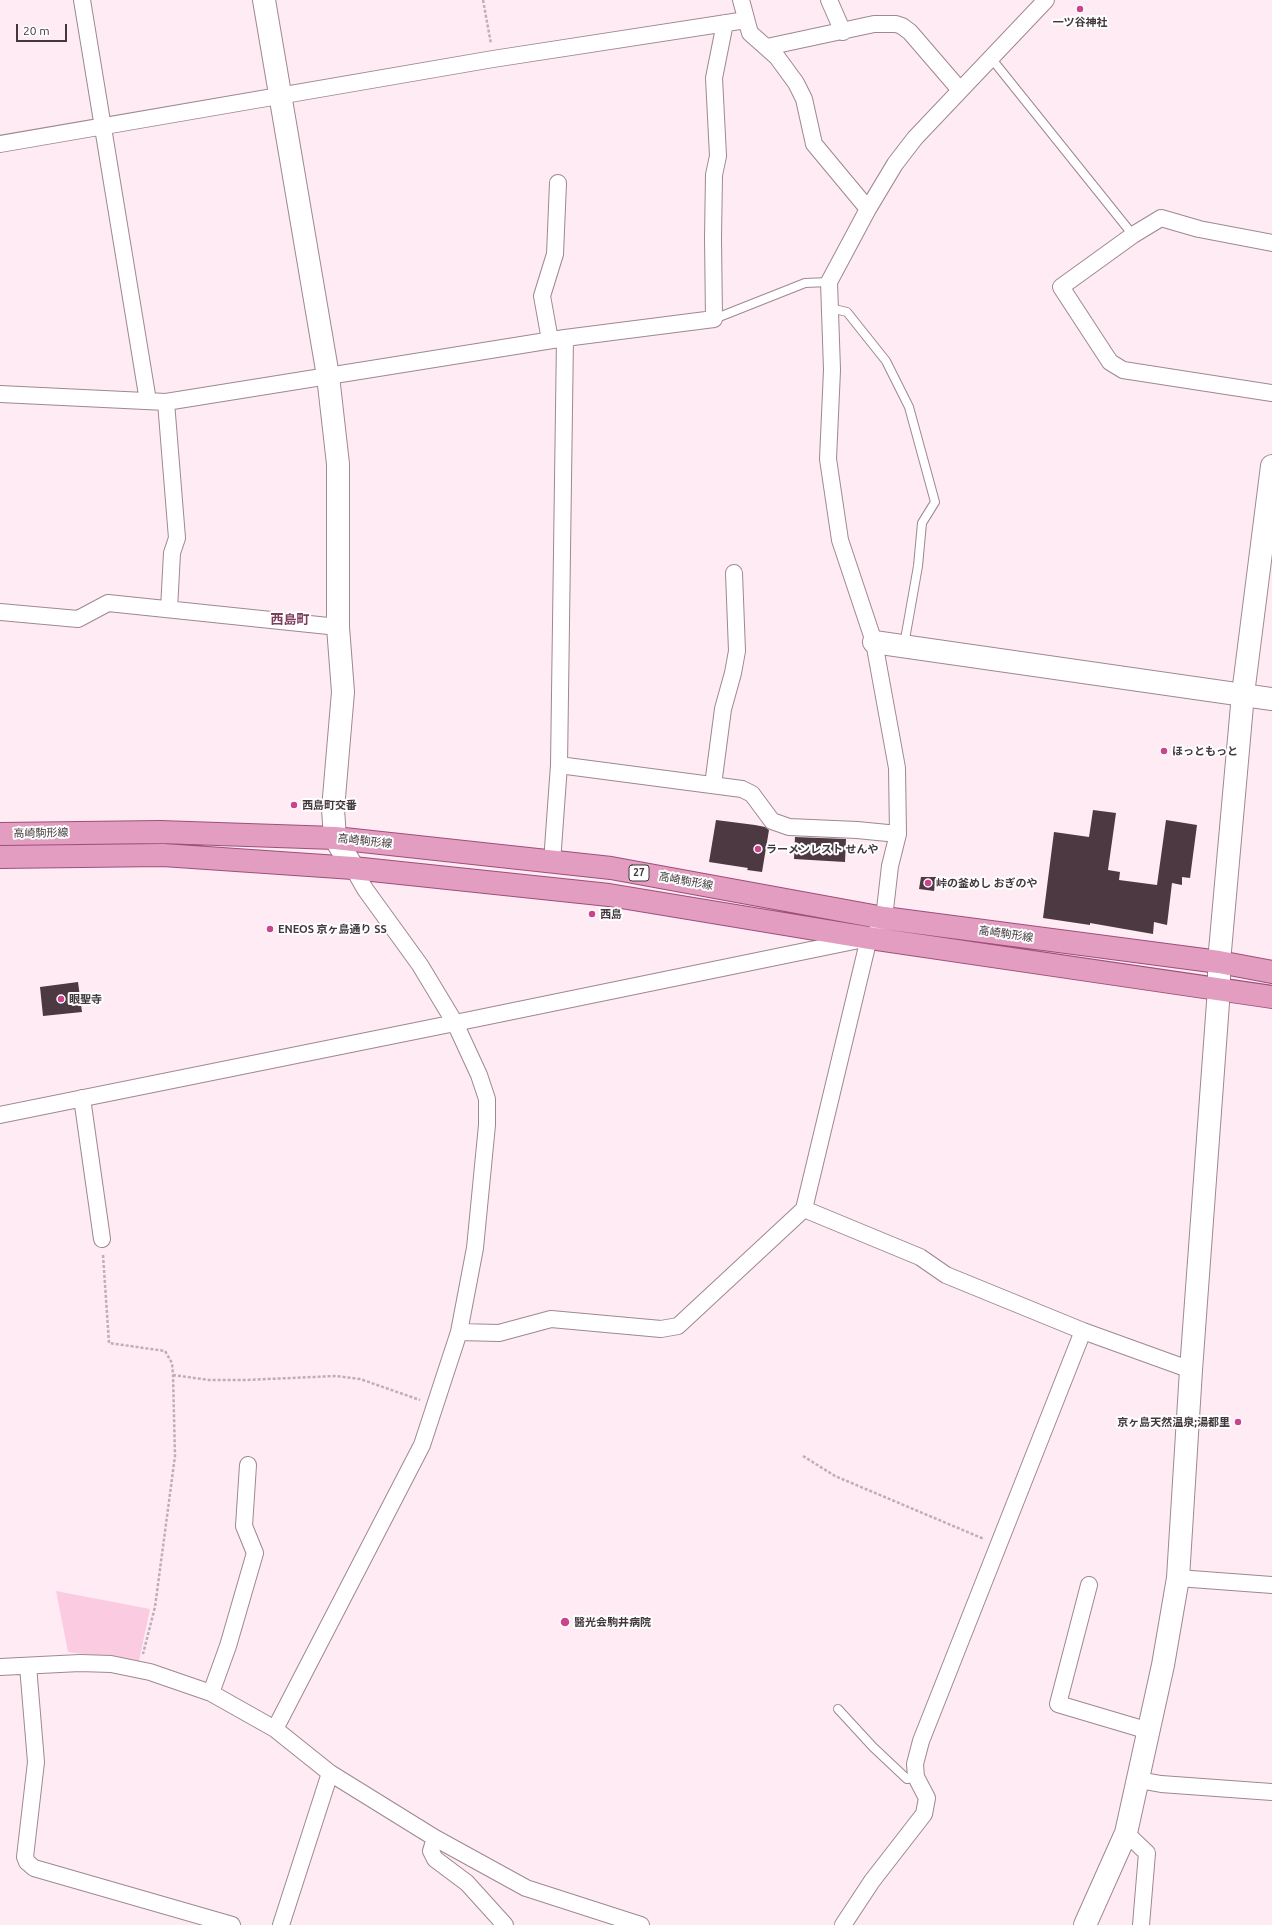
<!DOCTYPE html>
<html>
<head>
<meta charset="utf-8">
<style>
  body { margin:0 }
  #map { position:relative; width:1272px; height:1925px; overflow:hidden; background:#ffebf3; font-family:Ubuntu,sans-serif }
  canvas { display:block }
  .scale { position:absolute; left:16px; top:24px; width:51px; height:18px; box-sizing:border-box; border:2px solid #42383c; border-top:0; padding-left:5px; font-size:12px; line-height:14px; white-space:nowrap; color:#42383c; -webkit-text-stroke:3px #fefefe; paint-order:stroke }
</style>
</head>
<body>
<div id="map">
<canvas width="1272" height="1925"></canvas>
<div class="scale">20 m</div>
</div>
<script>
const ctx = document.querySelector('canvas').getContext('2d');
ctx.lineJoin = 'round';
function fill(path, color) {
  ctx.fillStyle = color;
  ctx.fill(path, 'evenodd');
}
function poly(rows) {
  const path = new Path2D();
  for (const r of rows) {
    path.moveTo(r[0], r[1]);
    for (let i = 2; i < r.length; i += 2) path.lineTo(r[i], r[i + 1]);
  }
  return path;
}
function stroke(path, color, width, dash) {
  ctx.strokeStyle = color;
  ctx.lineWidth = width;
  ctx.lineCap = dash ? 'butt' : 'round';
  ctx.setLineDash(dash || []);
  ctx.stroke(path);
}
function drawText(font, color, halo, rows, align = 'center') {
  ctx.font = font + ' Ubuntu,"Noto Sans JP",sans-serif';
  ctx.lineWidth = 4;
  ctx.setLineDash([]);
  ctx.textBaseline = 'middle';
  ctx.strokeStyle = halo;
  ctx.fillStyle = color;
  for (const [text, x, y, turn = 0] of rows) {
    ctx.save();
    ctx.translate(x, y);
    ctx.rotate((+turn || 0) * Math.PI / 180);
    ctx.textAlign = isNaN(turn) ? turn : align;
    if (halo) ctx.strokeText(text, 0, 0);
    ctx.fillText(text, 0, 0);
    ctx.restore();
  }
}
fill(poly([
  [56,1591,150,1609,139,1661,68,1652]
]), '#fbcce1');
fill(poly([
  [1093,810,1116,813,1108,870,1120,872,1119,880,1157,885,1166,820,1197,825,1190,878,1182,877,1182,885,1172,883,1167,925,1154,922,1153,934,1090,923,1090,925,1043,918,1054,832,1089,837],
  [716,820,755,825,765,827,769,830,762,872,747,870,748,868,709,862],
  [795,837,846,839,845,862,794,859],
  [921,877,936,877,934,891,919,889],
  [78,982,82,1012,43,1016,40,987]
]), '#4d3942');
const lane = poly([
  [991,58,1133,235],
  [830,308,847,312,886,361,909,407,935,502,922,523,918,566,904,645],
  [714,319,805,283,829,282],
  [838,1709,873,1747,907,1779,916,1777]
]);
const street = poly([
  [82,0,148,401],
  [741,0,750,33,777,57,796,83,804,99,814,144,868,209],
  [829,0,843,32],
  [767,47,874,24,896,24,902,26,910,32,960,90],
  [0,144,493,59,746,20],
  [1272,243,1199,229,1161,218,1133,235,1061,287,1110,362,1123,370,1272,393],
  [550,340,542,296,555,254,558,183],
  [0,394,166,402,565,338,714,319,713,238,714,175,718,156,714,78,725,23],
  [166,402,177,538,172,553,169,609],
  [0,612,78,619,108,603,338,627],
  [559,765,742,789,752,794,772,821,789,827,857,830,898,834],
  [713,785,723,709,733,673,737,651,734,573],
  [552,862,559,765,565,338],
  [878,926,884,918,890,866,898,834,897,768,874,642,840,540,828,459,832,370,829,282,868,209,895,164,915,138,1046,0],
  [82,1098,102,1239],
  [0,1115,455,1023,859,940],
  [804,1209,920,1257,946,1275,1083,1331,1191,1370],
  [459,1332,499,1333,551,1319,661,1329,678,1326,804,1209,869,938],
  [1178,1578,1272,1585],
  [1089,1585,1058,1704,1149,1731],
  [28,1666,36,1762,25,1857,27,1862,34,1868,232,1925],
  [0,1667,80,1663,111,1664,150,1672,211,1693,275,1729,330,1773,435,1838,526,1888,641,1925],
  [211,1693,228,1646,255,1553,244,1526,248,1465],
  [275,1729,422,1445,459,1332,475,1248,487,1125,487,1099,479,1075,455,1023,420,965,365,889,353,868],
  [1139,1780,1161,1784,1272,1792],
  [1126,1833,1147,1853,1141,1925],
  [435,1838,431,1851,435,1859,467,1883,505,1925],
  [281,1925,330,1773],
  [843,1925,872,1881,924,1814,927,1798,916,1777,915,1764,921,1741,1083,1331]
]);
const secondary = poly([
  [264,0,328,376,338,464,338,627,343,692,333,809,335,838,353,868],
  [874,642,1272,699],
  [1085,1925,1126,1833,1163,1665,1178,1578,1191,1370,1219,989,1219,962,1243,694,1272,466]
]);
const primary = poly([
  [0,834,160,832,335,838,611,868,884,918,1219,962,1272,972],
  [0,857,163,855,353,868,609,895,869,938,1272,997]
]);
stroke(lane, '#9e8891', 10);
stroke(street, '#9e8891', 18);
stroke(secondary, '#9e8891', 24);
stroke(primary, '#9e4f78', 24);
stroke(poly([
  [483,0,491,44],
  [103,1255,109,1343,165,1351,172,1363,173,1375,175,1456,155,1607,143,1654],
  [173,1375,209,1380,245,1380,336,1376,360,1379,420,1400],
  [803,1456,835,1476,984,1539]
]), '#bfaeb5', 2.5, [3, 2]);
stroke(lane, '#fff', 8);
stroke(street, '#fff', 16);
stroke(secondary, '#fff', 22);
stroke(primary, '#e29dc1', 22);
for (const [x, y, r, color] of [
  [1080,9,4,"#c8458d"],
  [1164,751,4,"#c8458d"],
  [294,805,4,"#c8458d"],
  [758,849,4,"#c8458d"],
  [928,883,4,"#c8458d"],
  [592,914,4,"#c8458d"],
  [270,929,4,"#c8458d"],
  [61,999,4,"#c8458d"],
  [1238,1422,4,"#c8458d"],
  [565,1622,5,"#c8458d"]
]) {
  const dot = new Path2D();
  dot.arc(x, y, r, 0, 2 * Math.PI);
  ctx.fillStyle = color;
  ctx.fill(dot);
  stroke(dot, '#fefefe', 1.5);
}
for (const [x, y, w] of [
  [639,873,20]
]) {
  const box = new Path2D();
  box.roundRect(x - w / 2, y - 8, w, 16, 3);
  ctx.fillStyle = '#fefefe';
  ctx.fill(box);
  stroke(box, '#42383c', 1);
}
drawText('bold 10px', '#42383c', null, [
  ["27",639,873]
]);
drawText('bold 11px', '#42383c', '#fefefe', [
  ["一ツ谷神社",1080,22,"center"],
  ["ほっともっと",1172,751],
  ["西島町交番",302,805],
  ["ラーメンレスト せんや",766,849],
  ["峠の釜めし おぎのや",936,883],
  ["西島",600,914],
  ["ENEOS 京ヶ島通り SS",278,929],
  ["眼聖寺",69,999],
  ["京ヶ島天然温泉;湯都里",1230,1422,"right"],
  ["醫光会駒井病院",574,1622]
], 'left');
drawText('11px', '#42383c', '#fefefe', [
  ["高崎駒形線",41,833,-1],
  ["高崎駒形線",365,841,6],
  ["高崎駒形線",686,881,10],
  ["高崎駒形線",1006,934,8]
]);
drawText('bold 13px', '#7f3d5e', '#fefefe', [
  ["西島町",290,620]
]);
</script>
</body>
</html>
